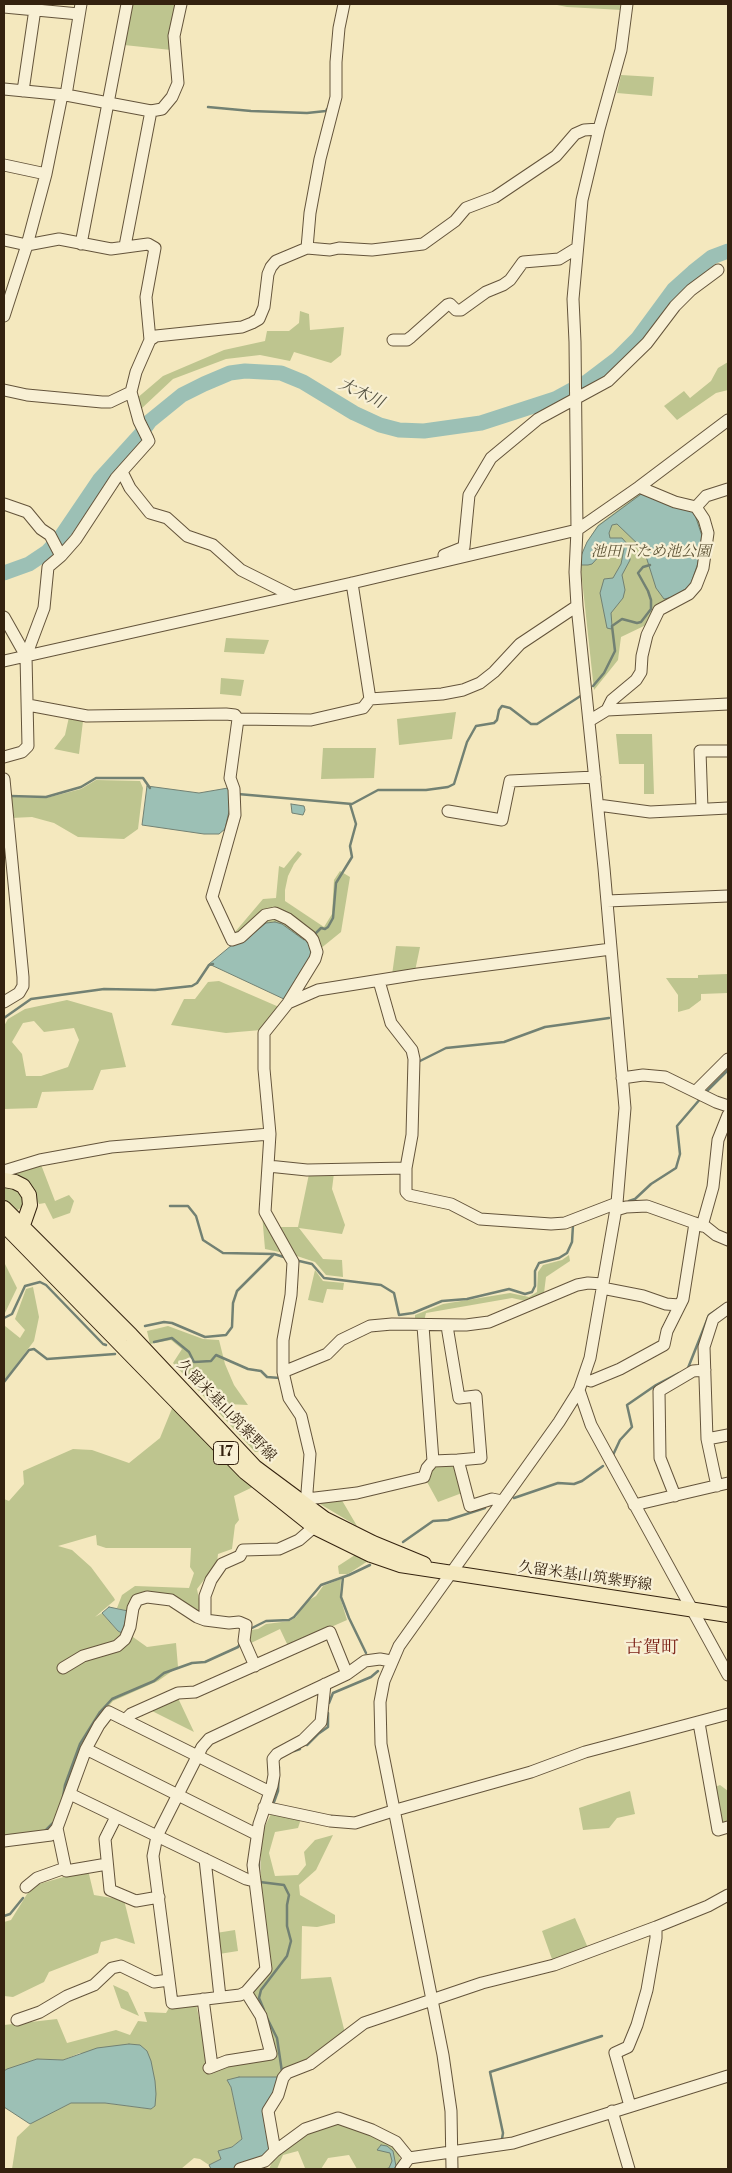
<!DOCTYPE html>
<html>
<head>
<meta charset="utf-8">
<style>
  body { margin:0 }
  #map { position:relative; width:732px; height:2173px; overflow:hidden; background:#f4e8be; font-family:"Libre Bodoni",serif }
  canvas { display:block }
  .frame { position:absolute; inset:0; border:5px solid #34220f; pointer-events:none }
</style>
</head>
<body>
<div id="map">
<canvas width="732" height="2173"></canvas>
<div class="frame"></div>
</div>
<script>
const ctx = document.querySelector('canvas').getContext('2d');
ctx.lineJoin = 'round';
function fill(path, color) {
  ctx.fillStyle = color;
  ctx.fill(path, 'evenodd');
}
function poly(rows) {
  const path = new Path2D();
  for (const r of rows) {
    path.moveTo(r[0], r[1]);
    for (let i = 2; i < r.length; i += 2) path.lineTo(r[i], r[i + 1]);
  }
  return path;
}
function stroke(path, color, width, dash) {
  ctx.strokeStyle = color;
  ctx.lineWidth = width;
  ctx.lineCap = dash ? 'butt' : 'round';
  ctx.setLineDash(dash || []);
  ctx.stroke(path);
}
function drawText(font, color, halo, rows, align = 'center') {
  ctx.font = font + ' "Libre Bodoni","Noto Serif JP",serif';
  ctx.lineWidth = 4.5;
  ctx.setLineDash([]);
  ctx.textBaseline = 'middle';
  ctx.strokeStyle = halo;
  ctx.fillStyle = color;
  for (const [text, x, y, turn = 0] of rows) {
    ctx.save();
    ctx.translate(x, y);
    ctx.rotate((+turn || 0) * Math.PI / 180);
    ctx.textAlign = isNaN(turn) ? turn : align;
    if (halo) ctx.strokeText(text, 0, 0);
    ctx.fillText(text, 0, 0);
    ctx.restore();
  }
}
fill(poly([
  [132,4,177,4,171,50,124,45],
  [552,4,622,4,622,10,567,7],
  [621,75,654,77,652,96,617,93],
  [300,311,309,314,310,330,344,327,341,355,331,363,294,352,290,361,260,355,226,359,173,379,141,409,136,399,163,376,224,350,265,341,267,331,289,331,299,323],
  [728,362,728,390,716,393,677,420,664,406,684,391,690,398,711,381,718,368],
  [643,491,697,512,705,531,696,580,646,625,621,637,618,660,594,690,581,570,581,556,587,542,598,525],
  [226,638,269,640,264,654,224,652],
  [221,678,244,680,241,696,220,694],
  [456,712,452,739,399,745,397,719],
  [69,717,83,721,79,754,54,749,65,735],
  [616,734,652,734,654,794,644,794,644,764,619,764],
  [323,748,376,748,374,778,321,779],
  [96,780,140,781,143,788,138,829,124,839,78,837,54,823,32,817,11,818,9,797,46,798,81,789],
  [298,851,302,854,294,864,288,876,285,890,285,901,324,927,332,914,334,880,340,871,350,877,341,932,320,949,307,938,304,940,282,924,275,922,266,923,242,943,235,932,263,899,276,898,279,866,284,868],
  [396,946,420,947,415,971,392,975],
  [728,974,728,993,701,994,701,1000,689,1009,678,1012,678,995,666,978,698,978,698,975],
  [219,981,279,1007,261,1030,226,1033,171,1025,184,999,195,999,208,982],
  [67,1000,112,1013,126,1067,101,1070,93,1090,42,1092,37,1108,4,1109,4,1026,8,1019,25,1009],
  [34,1021,44,1032,74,1028,79,1040,68,1067,41,1076,26,1076,22,1054,12,1042,23,1023],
  [40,1162,55,1201,69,1195,74,1201,70,1213,53,1219,45,1203,39,1204,30,1184,19,1177,4,1175],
  [334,1173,332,1189,345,1225,342,1234,299,1228,323,1259,342,1260,343,1277,326,1275,315,1262,294,1255,276,1227,298,1227,309,1174],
  [4,1185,16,1187,24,1195,24,1206,16,1211,4,1200],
  [262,1214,284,1253,265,1249],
  [569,1255,570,1261,546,1277,544,1293,530,1302,512,1298,426,1313,424,1321,415,1321,415,1315,443,1304,510,1293,529,1297,537,1292,538,1272,543,1265,562,1260],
  [4,1262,17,1288,4,1315,5,1326,20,1338,25,1330,15,1319,26,1289,33,1287,39,1317,34,1341,4,1381],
  [315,1270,323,1281,344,1283,343,1290,327,1289,323,1303,308,1300],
  [168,1326,203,1339,219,1340,225,1364,234,1385,248,1405,227,1404,243,1434,260,1433,264,1451,255,1452,173,1363,182,1349,171,1340,150,1344,147,1331],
  [173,1406,253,1487,234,1496,239,1520,235,1525,232,1549,218,1554,217,1563,197,1589,201,1609,195,1613,148,1594,128,1611,117,1608,122,1595,135,1586,189,1588,194,1573,190,1567,191,1548,106,1548,97,1545,96,1535,58,1546,72,1550,91,1567,114,1598,115,1600,95,1617,102,1613,118,1631,122,1633,110,1650,133,1637,147,1647,176,1643,178,1667,158,1681,113,1701,102,1713,50,1833,4,1838,4,1499,9,1501,24,1484,23,1471,73,1449,92,1450,129,1463,160,1438],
  [434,1464,453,1464,462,1493,438,1502,426,1480],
  [340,1497,357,1526,315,1501],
  [355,1555,368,1561,348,1574,339,1574,338,1566],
  [341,1579,340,1597,347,1620,288,1646,280,1629,251,1643,248,1637,251,1630,258,1629,266,1624,290,1621,296,1617,306,1602,316,1596,323,1586],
  [178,1698,194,1732,150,1710],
  [720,1785,728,1791,727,1824,722,1822,715,1787],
  [630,1791,635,1814,617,1818,609,1828,583,1830,579,1808],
  [271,1814,301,1819,298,1828,275,1832,269,1853,275,1876,298,1875,306,1865,304,1852,315,1840,333,1835,316,1870,299,1885,300,1895,335,1915,335,1923,317,1927,302,1926,301,1979,331,1977,345,2033,311,2062,279,2077,227,2080,231,2087,242,2139,232,2147,218,2151,221,2159,209,2165,200,2159,194,2158,181,2169,12,2169,17,2137,34,2121,71,2103,105,2103,151,2109,155,2106,155,2081,80,2053,63,2060,37,2059,4,2071,4,2025,57,2019,67,2043,116,2030,130,2035,138,2021,147,2022,144,2012,166,2013,169,2008,196,2004,211,2073,226,2065,275,2057,252,1996,252,1990,270,1968,259,1883,261,1880,261,1853,263,1830],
  [88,1870,94,1895,124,1900,135,1944,116,1938,101,1942,98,1953,49,1972,44,1982,13,1997,4,1996,4,1922,11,1920,32,1886],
  [575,1918,588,1948,553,1962,542,1931],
  [235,1930,238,1951,219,1954,216,1933],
  [113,1985,128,1992,139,2016,121,2008],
  [337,2121,382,2137,397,2149,401,2162,397,2169,357,2169,349,2155,328,2158,321,2169,305,2168,298,2151,283,2155,277,2169,269,2169,277,2151,305,2132]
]), '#bec58f');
const water = poly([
  [644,492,696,513,695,515,702,536,698,563,690,586,673,597,664,599,656,588,644,550,617,524,612,525,609,533,610,538,622,538,629,546,630,560,622,575,625,590,623,598,611,613,612,626,611,629,607,628,600,593,604,579,613,578,621,564,624,549,622,544,615,543,603,552,592,564,588,565,581,565,581,556,587,542,598,526,644,492],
  [147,786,199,793,228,788,232,791,232,798,225,829,219,834,204,834,142,825,147,786],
  [291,804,304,806,305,810,303,815,292,813,291,804],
  [275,922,282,924,304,940,307,938,314,951,286,1000,209,964,238,940,242,943,266,923,275,922],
  [109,1607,128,1611,122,1633,118,1631,102,1613,109,1607],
  [129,2044,140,2045,147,2051,151,2061,155,2081,156,2094,155,2106,151,2109,105,2103,71,2103,30,2124,4,2107,4,2071,7,2069,37,2059,63,2060,97,2048,129,2044],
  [239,2077,279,2077,275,2093,271,2152,235,2169,211,2169,209,2165,221,2159,218,2151,232,2147,242,2139,231,2087,227,2080,239,2077],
  [381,2145,387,2146,393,2151,396,2166,394,2169,385,2169,389,2168,392,2161,390,2153,377,2150,381,2145]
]);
fill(water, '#9cc0b5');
stroke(water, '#728173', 1);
stroke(poly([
  [208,107,251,111,307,113,326,111,327,109],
  [593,686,604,673,615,651,612,626,622,619,637,623,641,622,651,609,651,600,648,591,638,573,643,567,650,565],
  [238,794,352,804,378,790,426,790,448,787,454,784,467,742,476,726,494,723,497,720,499,710,502,706,510,708,531,724,537,724,582,695],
  [10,796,46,797,81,787,96,778,143,778,150,788],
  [314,935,321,928,325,929,328,927,333,918,336,883,352,857,350,846,356,824,350,804],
  [4,1018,31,999,104,989,155,990,192,986,197,983,209,965,213,964],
  [418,1062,446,1048,504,1042,545,1027,609,1018],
  [706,1092,728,1070],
  [629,1201,635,1199,651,1184,676,1168,680,1154,677,1126,701,1098],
  [170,1206,188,1206,196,1216,203,1240,223,1253,274,1254],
  [295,1260,312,1264,324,1278,381,1285,394,1293,399,1315,413,1313,442,1301,467,1299,509,1289,525,1294,532,1292,535,1286,535,1271,539,1263,559,1258,567,1253,572,1242,573,1225],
  [4,1318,12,1314,25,1286,40,1282,46,1285,103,1344,106,1345],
  [145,1326,164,1322,172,1323,205,1337,226,1335,232,1327,233,1303,237,1291,274,1254,287,1258],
  [154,1342,172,1338,189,1352,194,1362,211,1361,216,1355,248,1369,261,1371,267,1377,280,1378],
  [688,1368,709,1315,721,1307],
  [4,1382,29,1350,34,1349,47,1359,115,1354],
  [613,1455,620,1440,632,1427,627,1405,656,1385,679,1373],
  [514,1498,558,1483,574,1484,582,1481,603,1466],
  [403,1542,433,1521,448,1520,485,1508],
  [343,1577,341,1597,349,1618,366,1653],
  [250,1629,266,1621,289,1620,294,1617,321,1585,349,1575,370,1565],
  [329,1703,333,1693,371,1677,378,1671],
  [307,1745,318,1734,328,1727,328,1713],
  [294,1751,300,1749],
  [63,1797,65,1785,80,1744,100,1712,112,1699,154,1681,164,1673,192,1663,205,1662,238,1647,241,1642],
  [274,1802,278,1791,279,1767],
  [45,1831,53,1823],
  [259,1859,259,1873],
  [260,1879,260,1882,284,1885,289,1895,287,1905,287,1926,291,1941,287,1956,261,1990,259,1998,264,2010],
  [4,1916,10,1914,23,1898],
  [267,2018,277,2038,282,2072],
  [502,2139,503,2133,490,2072,602,2036]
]), '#728173', 2.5);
stroke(poly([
  [4,573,29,564,47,552,60,538,100,479,140,435,150,421,182,395,204,384,230,373,245,371,281,373,303,382,354,413,380,425,399,430,424,431,481,423,555,399,588,381,617,359,638,338,674,289,693,272,712,257,728,251]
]), '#9cc0b5', 15);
const minor = poly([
  [4,7,79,14],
  [4,89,66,95,151,111,162,109,172,97,178,83,174,36,181,4],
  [23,91,35,9],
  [66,95,81,4],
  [4,165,46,174],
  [4,240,27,245,59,239,111,249,148,244,155,248,146,297,150,340],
  [81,244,127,4],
  [125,246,151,111],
  [307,248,310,213,320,159,336,97,336,62,339,28,344,4],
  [4,316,27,245,46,174,62,95],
  [393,340,407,340,411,337,447,305,450,304,456,310,461,310,486,292,503,285,510,280,523,262,559,259,577,248],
  [4,390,27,395,102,402,110,402,131,392],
  [148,439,139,421,131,392,136,372,150,340,156,336,242,327,252,323,259,319,264,307,268,274,271,267,276,261,307,248,330,250,339,248,372,250,423,244,455,221,466,208,495,197,556,156,575,134,584,130,599,129],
  [122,472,130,488,150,513,167,518,187,536,213,545,241,570,293,596],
  [639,487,675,502,696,507,706,496,728,489],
  [4,504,27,512,41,529,50,535,61,556,48,567,44,608,26,656,28,746,22,752,4,757],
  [444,555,464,547,469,495,491,458,538,419,608,381,647,343,675,306,691,290,718,270],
  [61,556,76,539,116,478,149,441],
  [352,583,370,699],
  [4,617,26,656],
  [4,661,352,583,577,530,639,487,728,420],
  [28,705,87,716,226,714,235,715,238,719,311,720,363,708,370,699,442,694,463,690,480,683,494,672,520,644,577,606],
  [607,710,728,704],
  [238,719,230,778,234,789,235,815,212,897,232,940,241,937,265,915,275,913,288,919,310,936,313,940,317,952,315,959,288,1003,264,1033,264,1069,270,1134,265,1212,293,1262,291,1295,283,1340,283,1372,289,1398,301,1416,310,1454,306,1505],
  [589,721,607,710,612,700,636,680,641,672,642,656,647,635,659,610,689,594,696,586,703,568,708,533,704,519,696,507],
  [4,779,23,977,23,986,19,993,4,1002],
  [598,805,650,812,728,808],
  [702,809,700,751,728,751],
  [448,811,502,820,510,781,595,777],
  [607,901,728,896],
  [379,981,391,1023,412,1050,414,1059,412,1135,406,1168],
  [288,1003,318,990,418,974,611,949],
  [622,1078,643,1075,665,1077,716,1102,728,1106],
  [696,1091,728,1059],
  [268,1166,307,1170,406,1168,406,1192,409,1195,451,1204,480,1219,551,1224,565,1223,617,1203],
  [4,1171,40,1160,111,1147,270,1134],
  [616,1210,626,1207,647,1206,706,1227,716,1235,728,1240],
  [702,1226,713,1187,718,1140,728,1115],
  [602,1288,643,1296,666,1304,679,1305],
  [423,1326,433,1461,458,1460],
  [447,1326,459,1398,476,1396,481,1458,458,1460,470,1506,492,1499,502,1501],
  [283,1372,327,1354,341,1340,370,1326,392,1324,466,1325,489,1322,577,1285,588,1283,603,1284],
  [584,1379,591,1381,620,1369,664,1345,667,1331,683,1299,695,1223],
  [579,1390,591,1425,728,1675],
  [707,1439,728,1435],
  [717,1486,707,1439,704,1347,713,1319,728,1308],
  [675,1496,660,1458,659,1391,693,1371,705,1370],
  [307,1499,357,1493,424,1477,427,1468,433,1461],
  [634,1505,728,1483],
  [205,1620,229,1623,239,1622,246,1625,244,1641,255,1666],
  [63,1668,83,1656,117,1646,125,1639,130,1627,133,1608,137,1600,147,1597,171,1600,197,1617,205,1620,205,1596,211,1580,222,1564,240,1556,243,1550,279,1549,299,1540,314,1527],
  [325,1684,321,1722,303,1740,277,1754,273,1759,274,1775,272,1786,259,1824,253,1865,266,1969,246,1992,240,1995,172,2003,153,1856,157,1836,202,1747,209,1739,347,1674,365,1661,380,1659,391,1661],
  [125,1720,131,1714,178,1693,195,1692,330,1632,347,1674],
  [699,1723,718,1830,728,1827],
  [86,1749,256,1834],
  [70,1794,246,1879,254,1881],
  [264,1807,330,1821,355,1823,396,1810,531,1772,585,1752,728,1714],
  [116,1817,105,1839,110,1890,136,1901,159,1897],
  [57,1828,66,1871,107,1864],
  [4,1841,51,1835,57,1828,86,1749,99,1725,109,1712,270,1792],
  [205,1859,220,1997],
  [26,1887,37,1878,65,1868],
  [203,1999,212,2066],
  [17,2020,40,2012,67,1996,94,1985,112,1968,121,1966,154,1982,169,1980],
  [209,2068,227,2061,271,2054,261,2016,246,1992],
  [630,2106,615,2053,628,2047,637,2025,647,1990,656,1938,656,1927,708,1906,728,1895],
  [612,2111,629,2169],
  [275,2151,268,2111,278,2095,283,2078,287,2073,310,2064,364,2023,482,1983,554,1965,656,1927],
  [240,2169,265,2161,275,2151,305,2129,338,2118,372,2130,396,2142,409,2158],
  [401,2169,409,2158,513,2143,728,2076],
  [452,2169,451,2111,443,2055,381,1744,380,1702,384,1681,399,1646,559,1422,579,1390,590,1358,617,1203,625,1108,604,868,577,606,575,572,577,530,575,342,573,299,582,200,599,129,621,50,627,4]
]);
const major = poly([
  [4,1180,15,1182,23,1186,29,1195,30,1205,23,1225],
  [4,1208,131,1335,255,1467,325,1519,373,1543,424,1564],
  [4,1225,245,1472,314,1527,371,1555,400,1565,728,1615]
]);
stroke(minor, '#64543b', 13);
stroke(major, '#34220f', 16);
stroke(minor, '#f8f0d5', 11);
stroke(major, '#f4e8be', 14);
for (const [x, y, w] of [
  [226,1453,25]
]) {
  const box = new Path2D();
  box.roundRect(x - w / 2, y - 11.5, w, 23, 4);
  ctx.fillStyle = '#f8f0d5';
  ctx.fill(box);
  stroke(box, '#34220f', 1);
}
drawText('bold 14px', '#34220f', null, [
  ["17",226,1453]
]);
drawText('italic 15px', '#5d5335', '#f8f0d5', [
  ["池田下ため池公園",651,552]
]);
drawText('15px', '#34220f', '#f8f0d5', [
  ["久留米基山筑紫野線",226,1411,46],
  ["久留米基山筑紫野線",585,1577,8]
]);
drawText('italic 16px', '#535141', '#f8f0d5', [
  ["大木川",361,394,26]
]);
drawText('18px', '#7a1f14', '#f8f0d5', [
  ["古賀町",652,1649]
]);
</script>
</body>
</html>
